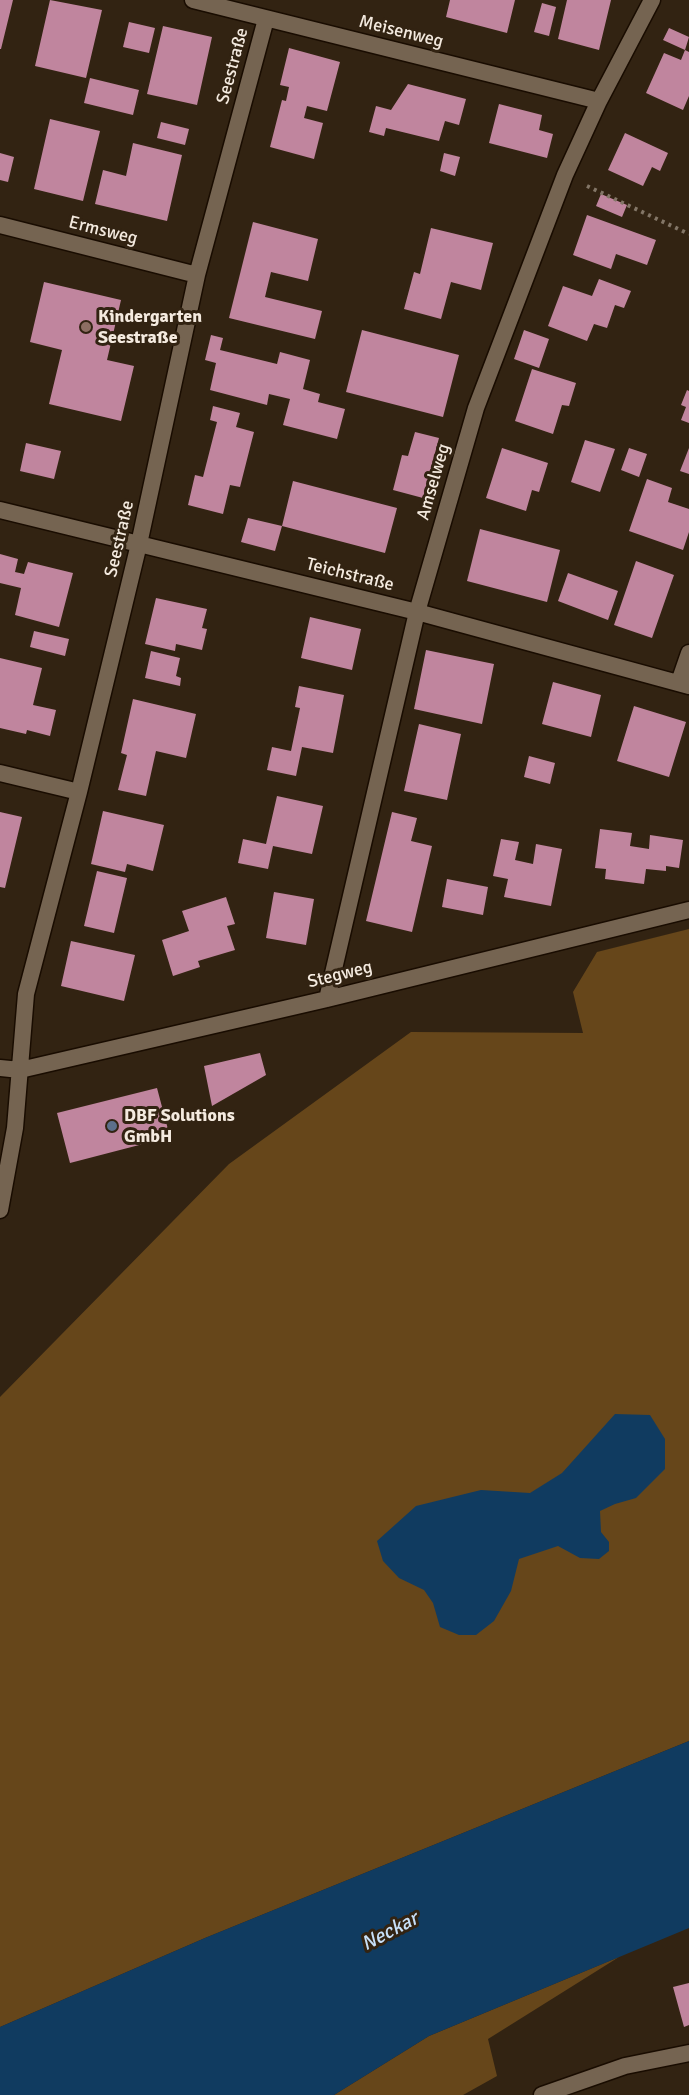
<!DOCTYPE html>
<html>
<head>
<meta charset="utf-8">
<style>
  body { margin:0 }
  canvas { display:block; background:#322312 }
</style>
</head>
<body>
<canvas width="689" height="2095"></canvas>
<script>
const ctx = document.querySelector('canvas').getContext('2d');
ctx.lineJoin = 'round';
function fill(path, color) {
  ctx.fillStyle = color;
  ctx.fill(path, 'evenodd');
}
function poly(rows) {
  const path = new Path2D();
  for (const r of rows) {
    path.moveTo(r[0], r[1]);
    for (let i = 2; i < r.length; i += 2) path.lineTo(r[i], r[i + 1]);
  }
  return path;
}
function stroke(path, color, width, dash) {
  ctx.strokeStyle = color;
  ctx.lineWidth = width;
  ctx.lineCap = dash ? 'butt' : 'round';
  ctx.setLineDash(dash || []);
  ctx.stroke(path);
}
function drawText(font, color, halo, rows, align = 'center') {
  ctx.font = font + ' Signika,sans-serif';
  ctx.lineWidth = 6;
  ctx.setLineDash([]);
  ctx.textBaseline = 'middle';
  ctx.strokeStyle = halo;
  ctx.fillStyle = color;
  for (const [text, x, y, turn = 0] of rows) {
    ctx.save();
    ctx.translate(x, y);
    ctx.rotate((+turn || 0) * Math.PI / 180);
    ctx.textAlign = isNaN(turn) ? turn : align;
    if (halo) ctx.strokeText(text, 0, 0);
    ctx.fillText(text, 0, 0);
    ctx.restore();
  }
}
fill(poly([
  [689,929,689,1741,205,1938,0,2027,0,1397,229,1164,411,1032,583,1033,573,992,597,952],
  [619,1957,488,2039,497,2076,463,2095,334,2095,429,2036]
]), '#66461a');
fill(poly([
  [615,1414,650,1415,665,1439,665,1469,636,1498,615,1504,600,1511,601,1532,609,1542,609,1551,599,1559,580,1558,558,1546,519,1559,511,1591,494,1621,476,1635,459,1635,440,1627,433,1603,424,1590,399,1578,383,1561,377,1541,416,1506,481,1490,530,1493,562,1473],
  [689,1741,689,1928,429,2036,334,2095,0,2095,0,2027,205,1938]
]), '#103b60');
fill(poly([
  [0,0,13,0,1,49,0,49],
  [50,0,102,10,86,78,35,66],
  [450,0,515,0,507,33,446,17],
  [567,0,611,0,599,50,558,39],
  [542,3,556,7,549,36,534,32],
  [129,22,155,28,149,53,123,47],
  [163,26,212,37,197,105,147,94],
  [669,28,689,37,685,50,663,40],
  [289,48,340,62,327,111,307,106,304,118,323,123,314,159,270,147,282,100,286,101,289,87,280,85],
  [685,50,689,52,689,96,683,110,646,93,664,53,681,60],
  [90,78,139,90,133,115,84,103],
  [408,84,466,99,459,125,445,121,439,141,386,128,384,136,369,132,376,106,391,110],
  [499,104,542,115,539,130,553,134,547,158,489,143],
  [50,119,100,131,83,201,34,189],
  [161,122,189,129,185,145,157,138],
  [625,133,668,153,660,171,652,167,643,186,608,170],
  [133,143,182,155,167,221,95,204,103,170,126,176],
  [0,153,14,157,8,182,0,180],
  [444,153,460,157,455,176,440,171],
  [601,194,627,205,622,217,596,206],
  [587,215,656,240,647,265,616,254,611,269,573,255],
  [253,222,318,239,308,281,271,272,265,297,322,311,315,339,229,318],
  [431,228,493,243,481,290,451,282,441,319,404,309,414,272,420,274],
  [599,279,631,291,624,308,615,305,607,328,594,324,587,341,548,326,563,286,592,296],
  [44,282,121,300,107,360,134,366,121,421,49,404,62,350,30,342],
  [362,330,459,355,443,417,346,392],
  [524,330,549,339,539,368,514,359],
  [211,335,223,338,220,350,277,364,280,352,310,360,303,389,320,394,318,402,345,409,337,439,283,425,290,399,269,394,267,405,210,390,216,363,205,360],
  [532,369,576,383,569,406,562,405,553,434,515,421],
  [687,390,689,391,689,423,681,420,686,407,681,405],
  [213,406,240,413,236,427,254,432,240,487,230,485,223,514,188,505,195,475,203,477,217,422,210,420],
  [415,432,439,438,423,498,393,490,402,455,408,456],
  [585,440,615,449,600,492,571,482],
  [26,443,61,451,54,479,20,471],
  [502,448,548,463,539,492,532,490,526,511,486,498],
  [629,448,647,454,639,477,621,470],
  [689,448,689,474,680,471],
  [647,479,672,488,668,502,689,509,689,532,683,550,629,531],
  [293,481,397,508,385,553,282,526],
  [248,518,282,526,275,551,241,542],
  [480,529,560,550,547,602,467,581],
  [0,554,18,559,15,572,24,574,28,562,73,573,59,627,15,615,21,588,0,583],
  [636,561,674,575,652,638,614,625],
  [568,573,618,591,608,620,558,601],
  [156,598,207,609,202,628,207,629,202,650,176,644,175,651,145,644],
  [310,617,361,629,352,670,301,658],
  [34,631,69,639,65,656,30,647],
  [426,650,494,664,482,724,414,709],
  [151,651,180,658,176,676,181,678,180,686,145,678],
  [0,658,42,668,33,705,56,710,50,736,27,730,26,734,0,728],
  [553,682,601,695,591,737,542,724],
  [299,686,344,695,333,753,302,747,296,776,267,770,272,747,291,751,300,708,295,707],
  [133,699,196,714,186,758,156,751,146,796,118,790,127,755,121,753],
  [634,706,686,722,669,777,617,761],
  [419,724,461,734,447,800,404,791],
  [529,756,555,763,550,784,524,777],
  [277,796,323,806,312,854,273,846,268,869,238,863,243,839,266,844],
  [103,811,164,825,153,871,127,864,125,872,91,864],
  [0,812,22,817,5,888,0,887],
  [392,812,417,818,411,841,432,846,412,932,366,921],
  [600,829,632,833,630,846,649,849,650,835,683,840,679,868,666,866,666,871,646,869,644,884,605,879,606,869,595,868],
  [501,839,519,842,515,860,533,864,536,844,562,849,551,906,504,897,508,879,493,876],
  [97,871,127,878,114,933,84,926],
  [447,879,488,887,483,915,442,907],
  [274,892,314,899,306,945,266,938],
  [226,897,235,924,227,926,235,950,198,961,200,967,173,976,162,940,189,931,182,911],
  [71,941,135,955,124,1001,61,986],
  [260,1053,266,1075,212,1106,204,1066],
  [157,1088,170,1137,70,1163,57,1113],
  [689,1983,689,2025,684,2027,673,1987]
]), '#c0859e');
const minor = poly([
  [193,0,599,101],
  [0,225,197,275],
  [0,510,417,612,689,686],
  [679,682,689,653],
  [0,773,79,792],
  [327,999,417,612,476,408,565,175,599,101,652,0],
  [0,1068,20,1070,327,999,689,910],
  [0,1210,15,1128,26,994,79,792,139,544,197,275,266,19]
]);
const tertiary = poly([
  [542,2095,625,2066,689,2053]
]);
stroke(minor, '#190c00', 19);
stroke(tertiary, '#190c00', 19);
stroke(poly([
  [587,186,689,234]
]), '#837667', 4, [3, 4.5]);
stroke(minor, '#756451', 16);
stroke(tertiary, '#756451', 16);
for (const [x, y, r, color] of [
  [86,327,6,"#8d6e63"],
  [112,1126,6,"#5c6f8a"]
]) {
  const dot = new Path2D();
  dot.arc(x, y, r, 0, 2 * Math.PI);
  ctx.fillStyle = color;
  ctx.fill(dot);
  stroke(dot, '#322312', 2);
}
drawText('18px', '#f4eadf', '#322312', [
  ["Meisenweg",401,32,14],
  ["Seestraße",233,66,-75],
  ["Ermsweg",103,231,14],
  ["Amselweg",434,482,-74],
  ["Seestraße",120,539,-77],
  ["Teichstraße",350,575,14],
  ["Stegweg",340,975,-14]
]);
drawText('bold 18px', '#f4eadf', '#322312', [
  ["Kindergarten",98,317],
  ["Seestraße",98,338],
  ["DBF Solutions",124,1116],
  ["GmbH",124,1137]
], 'left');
drawText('italic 20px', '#c7e0f9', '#322312', [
  ["Neckar",390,1932,-28]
]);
</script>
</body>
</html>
